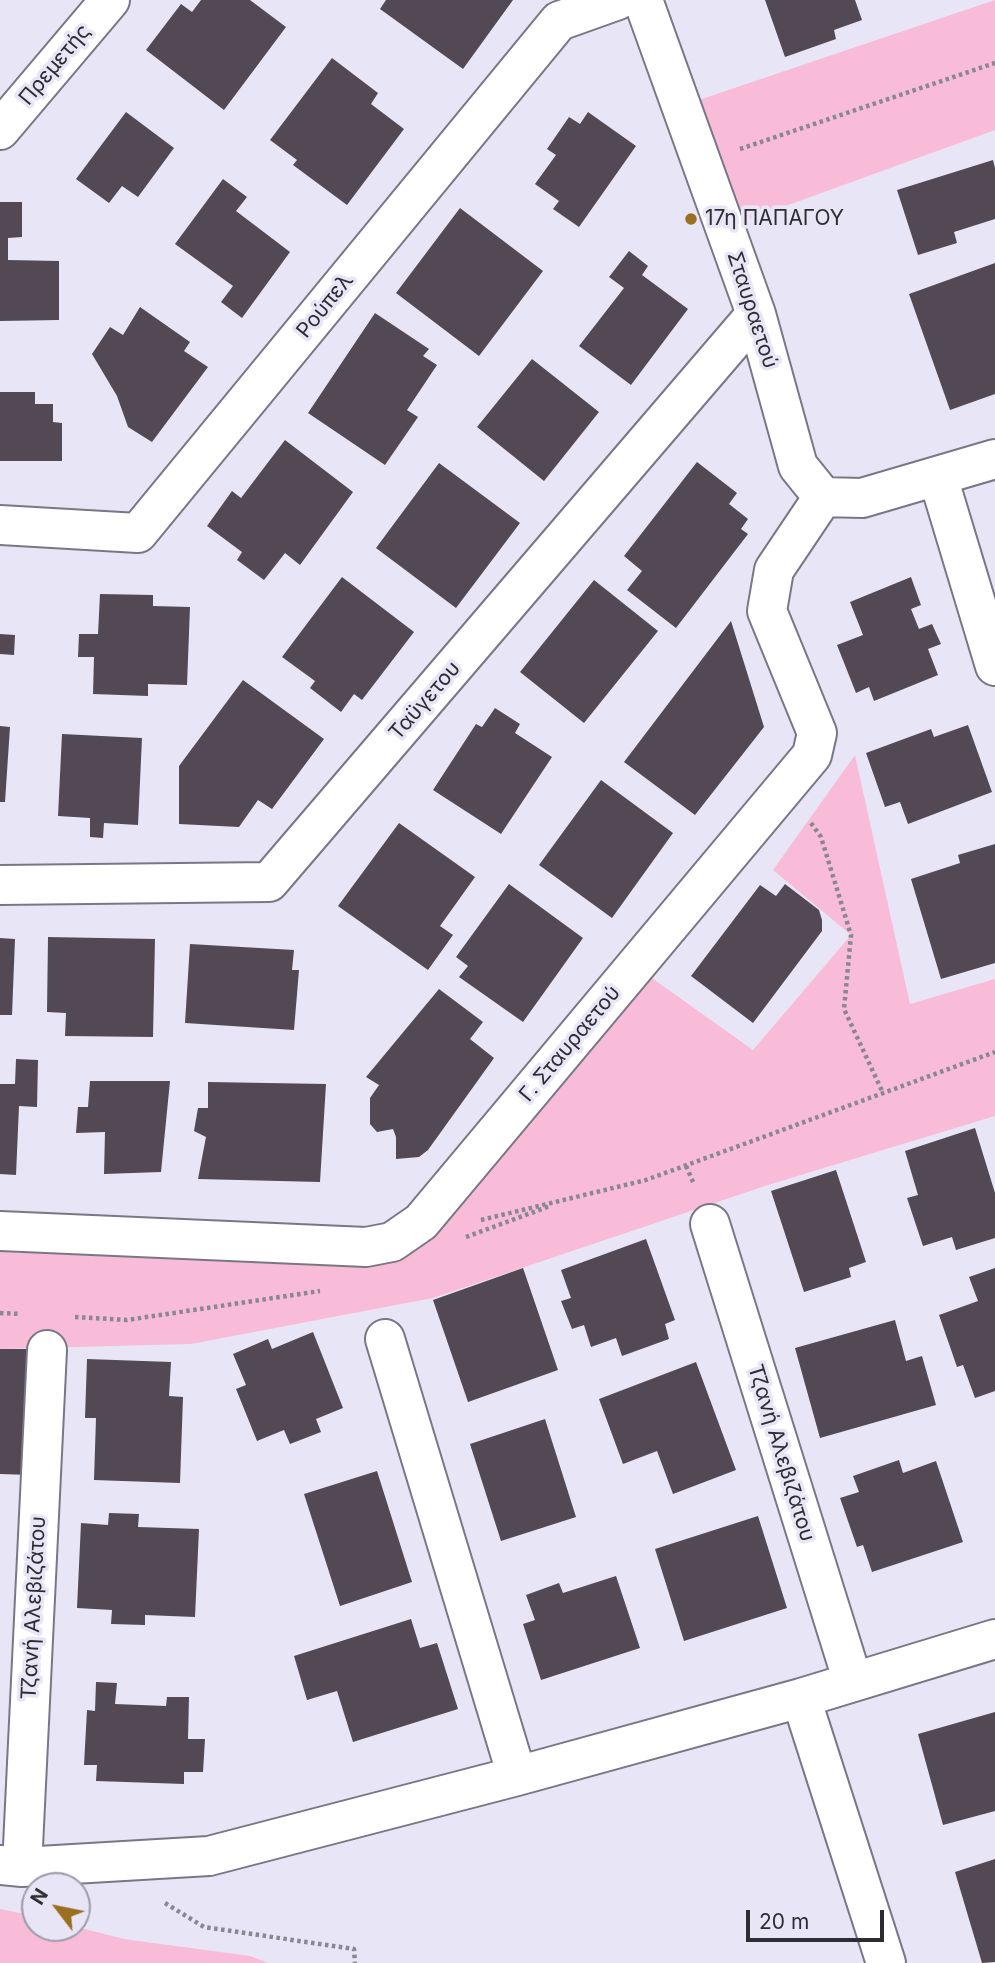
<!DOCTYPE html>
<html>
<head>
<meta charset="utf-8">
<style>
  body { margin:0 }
  #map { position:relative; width:995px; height:1963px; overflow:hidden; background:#e8e6f6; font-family:Inter,sans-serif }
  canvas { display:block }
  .north { position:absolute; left:21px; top:1872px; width:70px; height:70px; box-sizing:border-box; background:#e8e6f6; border:2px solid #9d9ca8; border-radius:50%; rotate:302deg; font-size:19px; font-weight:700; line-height:28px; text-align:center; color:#2d2c32 }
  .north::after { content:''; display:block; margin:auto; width:24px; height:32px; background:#9c6e1f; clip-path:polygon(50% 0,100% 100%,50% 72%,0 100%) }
  .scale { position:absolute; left:746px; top:1910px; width:138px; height:32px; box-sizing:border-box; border:4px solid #2d2c32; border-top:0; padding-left:9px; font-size:21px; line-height:24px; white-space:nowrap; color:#2d2c32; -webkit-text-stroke:5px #e8e6f6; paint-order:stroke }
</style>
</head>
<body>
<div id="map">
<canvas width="995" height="1963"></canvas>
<div class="north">N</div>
<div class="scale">20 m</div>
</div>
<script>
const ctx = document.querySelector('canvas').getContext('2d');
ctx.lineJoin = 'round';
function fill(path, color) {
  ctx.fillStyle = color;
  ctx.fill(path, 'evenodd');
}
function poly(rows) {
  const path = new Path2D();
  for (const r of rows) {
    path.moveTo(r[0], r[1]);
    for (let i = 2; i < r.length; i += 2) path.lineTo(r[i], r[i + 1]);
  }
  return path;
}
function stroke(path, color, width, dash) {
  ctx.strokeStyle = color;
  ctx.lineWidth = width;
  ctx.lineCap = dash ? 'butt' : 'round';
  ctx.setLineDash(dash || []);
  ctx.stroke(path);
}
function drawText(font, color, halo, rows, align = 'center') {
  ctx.font = font + ' Inter,sans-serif';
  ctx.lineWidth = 7;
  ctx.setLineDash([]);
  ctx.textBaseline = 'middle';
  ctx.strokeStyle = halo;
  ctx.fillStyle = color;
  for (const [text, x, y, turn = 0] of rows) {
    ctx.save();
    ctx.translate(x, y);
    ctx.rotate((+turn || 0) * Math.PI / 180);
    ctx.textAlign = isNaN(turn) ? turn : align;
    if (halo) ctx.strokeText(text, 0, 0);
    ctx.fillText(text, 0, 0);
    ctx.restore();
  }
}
fill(poly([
  [995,0,995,130,725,228,681,106],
  [855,755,910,1004,995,979,995,1116,768,1185,433,1298,191,1344,0,1349,0,1231,366,1247,421,1222,635,966,753,1050,851,935,773,870],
  [0,1909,35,1916,35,1928,77,1927,124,1939,250,1956,268,1963,0,1963]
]), '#f9bcd8');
fill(poly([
  [201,0,250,0,286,27,224,110,146,50,181,4,192,12],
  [386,0,513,0,463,69,380,9],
  [765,0,855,0,862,20,834,30,836,39,785,57],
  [332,58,378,93,371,104,404,129,347,205,293,165,297,160,270,140],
  [126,112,174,148,138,197,122,186,109,203,76,179],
  [588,112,636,146,579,227,553,209,559,201,535,184,556,155,547,149,569,117,580,124],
  [993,160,995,168,995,219,954,232,957,243,918,255,897,190],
  [223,179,247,197,236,211,290,252,242,318,221,302,233,286,175,244],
  [0,202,22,202,22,237,8,238,8,260,59,261,59,320,0,321],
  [460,208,543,271,479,356,396,293],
  [629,251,648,266,642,275,688,309,631,385,579,346,624,288,609,277],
  [995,263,995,394,950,410,909,294],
  [140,307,190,342,184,351,208,367,152,442,128,427,117,396,92,354,110,327,123,335],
  [375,313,429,349,423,356,437,365,407,410,418,417,385,465,308,413],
  [532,359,599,412,544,481,477,427],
  [0,392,35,392,35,404,53,404,53,422,62,423,62,461,0,461],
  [285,440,353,492,300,565,285,553,264,580,237,560,242,552,207,526,232,491,241,498],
  [697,462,737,493,729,504,748,519,741,529,748,534,676,628,627,590,642,571,624,556],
  [439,463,520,523,456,608,376,548],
  [342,577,414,632,362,700,354,694,341,712,310,688,315,681,282,657],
  [911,577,921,605,911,609,919,629,932,624,941,644,928,649,938,675,874,701,869,687,856,693,837,645,863,635,850,602],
  [594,580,658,631,584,723,520,672],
  [100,594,153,595,153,606,190,607,187,685,148,684,148,696,93,694,94,657,78,657,79,634,98,634],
  [731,621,764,727,695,815,624,762],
  [0,634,15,635,14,655,0,654],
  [243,680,324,739,272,809,258,800,239,827,179,824,179,766],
  [495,708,520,724,515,733,552,757,501,834,433,790,476,724,482,727],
  [968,725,992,792,908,824,900,802,885,807,866,753,931,729,934,737],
  [0,726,10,727,5,802,0,802],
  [62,734,142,738,138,825,104,823,103,838,90,837,90,818,58,816],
  [601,780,673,833,612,918,539,865],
  [399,823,475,877,440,926,453,935,428,970,338,906],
  [995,844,995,963,941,979,911,879,960,863,958,855],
  [509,884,583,938,523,1022,459,977,468,966,456,957],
  [785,884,819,910,822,920,822,931,753,1023,691,976,760,885,776,896],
  [48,937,155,939,153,1037,65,1036,66,1013,47,1012],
  [0,938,15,939,12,1015,0,1015],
  [190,944,294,950,292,970,299,970,294,1030,185,1023],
  [439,989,483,1022,470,1039,494,1058,428,1150,419,1157,396,1159,396,1137,393,1129,377,1132,370,1124,370,1098,379,1085,366,1077],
  [16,1059,38,1060,37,1107,19,1106,16,1175,0,1174,0,1084,15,1084],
  [90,1081,170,1081,161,1172,104,1174,105,1132,76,1133,78,1107,88,1107],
  [208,1082,326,1084,320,1182,198,1179,206,1137,194,1131,198,1108,208,1108],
  [975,1128,995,1193,995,1238,956,1250,952,1237,923,1246,907,1198,918,1195,905,1151],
  [836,1170,866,1262,849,1268,851,1277,804,1292,771,1191],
  [646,1239,675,1320,665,1324,669,1339,622,1356,616,1338,591,1347,584,1325,572,1329,561,1301,571,1298,561,1270],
  [523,1268,558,1370,468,1402,433,1300],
  [995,1268,995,1391,975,1398,963,1365,957,1367,939,1315,978,1301,969,1277],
  [895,1320,906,1361,922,1356,936,1405,820,1438,795,1348],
  [313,1332,343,1408,316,1419,321,1432,290,1444,284,1430,257,1441,236,1389,246,1385,233,1354,268,1339,272,1349],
  [0,1349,33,1349,31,1475,0,1474],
  [87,1359,171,1362,169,1396,183,1397,180,1483,94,1480,96,1418,85,1418],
  [696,1362,736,1470,673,1494,657,1451,623,1464,599,1399],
  [545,1419,576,1517,501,1541,470,1444],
  [899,1460,903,1473,936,1461,963,1542,872,1572,863,1545,857,1547,840,1498,859,1492,853,1476],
  [377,1471,412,1582,340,1606,304,1494],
  [109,1513,139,1514,138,1527,199,1529,195,1617,145,1615,145,1625,111,1624,112,1610,77,1608,81,1523,108,1525],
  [758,1516,787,1608,684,1641,655,1549],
  [616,1576,640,1648,541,1680,523,1624,535,1620,526,1595,559,1583,563,1593],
  [411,1619,420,1648,437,1643,458,1709,353,1742,337,1691,307,1700,294,1656],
  [96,1682,117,1683,115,1704,166,1706,167,1697,189,1697,188,1739,205,1739,203,1772,184,1772,184,1784,96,1781,97,1765,84,1765,87,1710,95,1711],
  [995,1712,995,1811,943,1825,918,1734],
  [995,1859,995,1962,982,1963,955,1872]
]), '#524954');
const minor = poly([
  [643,0,756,314,798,466,823,497],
  [0,130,110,0],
  [938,477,995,666],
  [823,497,862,498,995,459],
  [0,525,138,533,559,21,618,0],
  [0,885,269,882,756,314],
  [710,1224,853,1682],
  [0,1231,366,1247,392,1242,421,1222,812,755,817,733,767,611,774,570,823,497],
  [385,1339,517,1776],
  [801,1698,886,1963],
  [0,1865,22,1867,209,1856,517,1776,801,1698,995,1639],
  [22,1867,47,1350]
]);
stroke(minor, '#797785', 42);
stroke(poly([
  [740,149,995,63],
  [811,823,821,837,851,935,844,1009,883,1093],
  [686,1166,694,1184],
  [481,1220,646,1180,995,1052],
  [466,1237,550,1206],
  [0,1313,21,1314],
  [75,1317,127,1320,320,1291],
  [165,1903,204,1927,354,1949,355,1963]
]), '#888792', 4.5, [3.5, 3.5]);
stroke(minor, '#fff', 38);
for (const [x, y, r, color] of [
  [691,219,7,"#9c6e1f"]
]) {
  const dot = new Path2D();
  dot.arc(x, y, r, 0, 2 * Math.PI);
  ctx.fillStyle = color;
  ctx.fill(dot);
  stroke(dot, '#e8e6f6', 2.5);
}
drawText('21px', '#2d2c32', '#e8e6f6', [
  ["Πρεμετής",55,65,-50],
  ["Ρούπελ",325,306,-51],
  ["Σταυραετού",752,310,72],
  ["Ταϋγετου",425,701,-49],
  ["Γ. Σταυραετού",570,1044,-50],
  ["Τζανή Αλεβιζάτου",781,1453,73],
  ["Τζανή Αλεβιζάτου",34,1608,-87]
]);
drawText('21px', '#2d2c32', '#e8e6f6', [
  ["17η ΠΑΠΑΓΟΥ",705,219]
], 'left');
</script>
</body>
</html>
